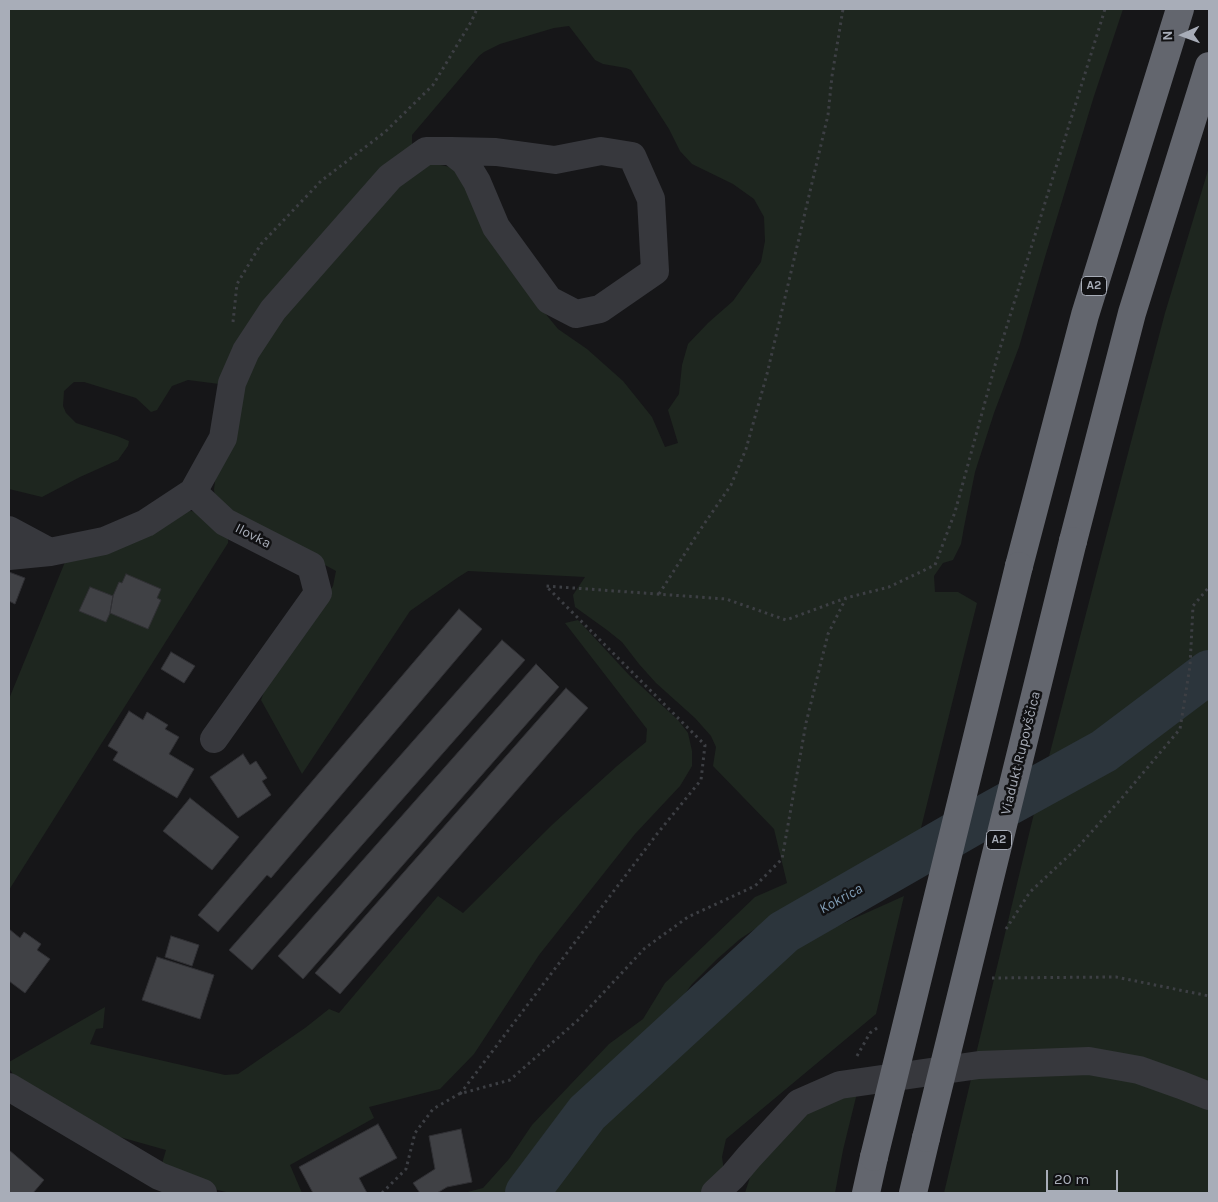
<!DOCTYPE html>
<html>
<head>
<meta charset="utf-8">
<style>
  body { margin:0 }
  #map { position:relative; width:1218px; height:1202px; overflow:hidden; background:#161618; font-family:Karla,sans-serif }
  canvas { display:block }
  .frame { position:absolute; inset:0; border:10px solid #a8adb8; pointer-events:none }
  .north { position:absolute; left:1158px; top:10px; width:50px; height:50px; -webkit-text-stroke:4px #111113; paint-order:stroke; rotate:268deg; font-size:14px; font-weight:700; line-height:20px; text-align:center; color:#a8adb8 }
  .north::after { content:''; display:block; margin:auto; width:18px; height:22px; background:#a8adb8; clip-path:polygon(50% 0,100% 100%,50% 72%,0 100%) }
  .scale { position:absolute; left:1046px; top:1170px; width:72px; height:22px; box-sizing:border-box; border:2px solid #a8adb8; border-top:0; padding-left:6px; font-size:15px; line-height:18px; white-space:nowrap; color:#a8adb8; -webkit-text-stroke:4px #111113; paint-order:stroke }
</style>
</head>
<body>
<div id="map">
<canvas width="1218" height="1202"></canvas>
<div class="frame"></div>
<div class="north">N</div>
<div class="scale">20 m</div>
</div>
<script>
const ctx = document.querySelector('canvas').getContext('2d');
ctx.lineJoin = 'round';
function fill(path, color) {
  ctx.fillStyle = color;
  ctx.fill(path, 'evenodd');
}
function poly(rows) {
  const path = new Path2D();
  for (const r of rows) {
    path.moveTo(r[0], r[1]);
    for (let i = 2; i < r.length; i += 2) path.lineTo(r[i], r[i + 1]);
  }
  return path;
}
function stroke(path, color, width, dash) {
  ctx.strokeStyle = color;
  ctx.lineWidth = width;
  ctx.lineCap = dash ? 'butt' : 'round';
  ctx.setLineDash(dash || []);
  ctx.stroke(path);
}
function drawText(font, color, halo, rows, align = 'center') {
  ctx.font = font + ' Karla,sans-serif';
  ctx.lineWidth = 5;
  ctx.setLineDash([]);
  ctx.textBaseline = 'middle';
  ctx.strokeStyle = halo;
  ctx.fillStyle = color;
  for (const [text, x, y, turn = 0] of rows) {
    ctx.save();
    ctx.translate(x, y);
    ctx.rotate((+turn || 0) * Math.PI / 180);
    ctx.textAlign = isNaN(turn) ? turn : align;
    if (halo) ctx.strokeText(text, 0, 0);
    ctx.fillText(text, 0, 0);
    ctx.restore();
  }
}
fill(poly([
  [9,9,1123,9,1094,96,1045,257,1019,347,994,413,975,472,964,527,961,544,953,560,943,563,934,576,935,592,958,592,977,603,918,840,877,863,785,909,740,939,716,960,692,984,663,1024,631,1056,604,1076,575,1107,550,1143,514,1188,508,1193,464,1193,483,1188,509,1159,532,1125,609,1044,643,1019,665,983,755,897,787,883,774,829,713,766,716,747,711,736,695,718,656,683,639,664,622,642,607,630,575,607,573,595,585,577,468,571,457,578,410,611,302,774,261,700,266,686,333,586,336,571,233,515,215,499,214,489,217,467,251,355,390,188,431,163,450,167,460,173,526,290,558,329,587,349,623,381,652,417,665,447,678,443,668,410,679,394,682,365,688,344,708,323,733,301,761,262,765,241,764,217,754,199,733,184,692,164,680,151,669,129,631,70,626,68,603,64,595,60,569,26,554,28,500,44,484,52,479,56,412,135,412,150,227,385,188,380,172,386,157,410,151,412,136,398,84,382,74,382,64,391,63,406,66,413,76,423,117,436,129,441,128,446,118,460,80,477,42,497,9,489],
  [1209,167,1209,665,1157,704,1102,735,1046,768,1103,548,1165,313],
  [190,511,203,512,228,530,228,543,9,890,9,699,67,557,175,512],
  [578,620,629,675,678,720,688,733,692,751,692,766,680,786,635,834,539,955,474,1054,440,1089,369,1107,374,1118,290,1165,302,1193,230,1193,201,1186,161,1167,166,1150,95,1130,16,1079,9,1068,9,1062,105,1007,103,1028,96,1029,90,1044,225,1075,238,1074,305,1028,329,1009,339,1013,438,896,463,913,553,824,617,766,646,742,647,729,565,623],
  [1209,679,1209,1085,976,1054,1036,805,1074,784,1170,717],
  [904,896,876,1014,726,1139,722,1157,727,1193,546,1193,591,1133,610,1115,644,1088,670,1060,689,1044,753,981,797,944],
  [1090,1074,1126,1078,1209,1106,1209,1193,944,1193,972,1075],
  [858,1089,843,1150,835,1193,745,1193,751,1174,804,1112]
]), '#1e261f');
stroke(poly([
  [527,1193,587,1113,784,932,986,816,1104,751,1209,672]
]), '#2c353c', 44);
const building = poly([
  [9,572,25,578,15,604,9,601,9,572],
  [126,574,161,589,157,598,161,600,148,629,110,613,113,596,119,582,122,583,126,574],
  [90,587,113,596,110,613,106,622,79,611,90,587],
  [459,609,482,629,271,878,267,875,218,932,198,915,459,609],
  [502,640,525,660,252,970,229,950,502,640],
  [171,652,195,666,184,683,161,669,171,652],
  [536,664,559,687,303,979,278,956,536,664],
  [566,688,588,708,340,994,315,973,566,688],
  [129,711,143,720,147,712,168,725,165,729,179,737,169,754,194,769,177,798,113,760,118,752,108,746,129,711],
  [243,754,250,765,256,761,267,778,262,781,271,795,238,818,210,777,243,754],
  [190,798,239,837,212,870,163,831,190,798],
  [9,929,20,938,24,932,41,944,37,950,50,959,25,993,9,981,9,929],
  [171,936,199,945,192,966,165,957,171,936],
  [157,957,214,975,200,1019,142,1000,157,957],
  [378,1124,397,1158,359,1178,367,1193,313,1193,299,1167,378,1124],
  [461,1129,472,1182,447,1187,437,1193,420,1193,413,1183,435,1169,429,1136,461,1129],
  [9,1150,44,1180,33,1193,9,1193,9,1150]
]);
fill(building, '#404145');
stroke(building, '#303034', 1);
stroke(poly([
  [233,322,237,284,261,244,321,181,385,132,433,85,471,22,477,9],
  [659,594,700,530,731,485,746,449,767,374,828,115,832,76,843,9],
  [1006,929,1030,892,1077,848,1121,799,1180,729,1190,666,1193,606,1209,587],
  [992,978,1116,977,1209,996],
  [857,1056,870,1033,880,1026],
  [460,1094,657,834,701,780,705,745,546,586,726,599,786,620,846,598],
  [382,1193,406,1169,415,1133,433,1109,459,1094,510,1080,578,1020,645,948,688,917,755,886,782,859,806,723,828,634,846,598,889,587,935,565,955,512,997,358,1105,9]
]), '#3d3f44', 3, [2.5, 4]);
stroke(poly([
  [193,492,223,438,232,383,246,351,273,310,390,177,426,151,451,151,465,162,477,182,496,227,549,300,576,314,600,309,655,271,651,199,632,156,601,151,555,160,496,152,451,151],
  [9,530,50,552],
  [9,556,50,552,104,541,146,523,193,492,225,522,311,566,318,593,214,739],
  [9,1087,159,1176,203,1193],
  [715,1193,733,1176,749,1157,799,1103,840,1085,979,1065,1089,1061,1139,1070,1181,1085,1209,1096]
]), '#37383d', 28);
stroke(poly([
  [1073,541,1132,313,1209,66],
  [1019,566,1085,315,1180,9],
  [866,1193,874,1157],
  [913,1193,926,1138]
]), '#63666e', 28);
stroke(poly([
  [926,1138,1073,541],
  [874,1157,1019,566]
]), '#63666e', 28);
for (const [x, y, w] of [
  [1094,286,25],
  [999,840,25]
]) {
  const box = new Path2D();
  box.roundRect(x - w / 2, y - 9.5, w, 19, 4);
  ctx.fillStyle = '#111113';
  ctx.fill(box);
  stroke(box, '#a8adb8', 1);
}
drawText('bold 12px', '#a8adb8', null, [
  ["A2",1094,286],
  ["A2",999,840]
]);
drawText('14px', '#a8adb8', '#111113', [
  ["Ilovka",253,536,27],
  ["Viadukt Rupovščica",1021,753,-76]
]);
drawText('italic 15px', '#7f9bb3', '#111113', [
  ["Kokrica",841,899,-29]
]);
</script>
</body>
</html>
